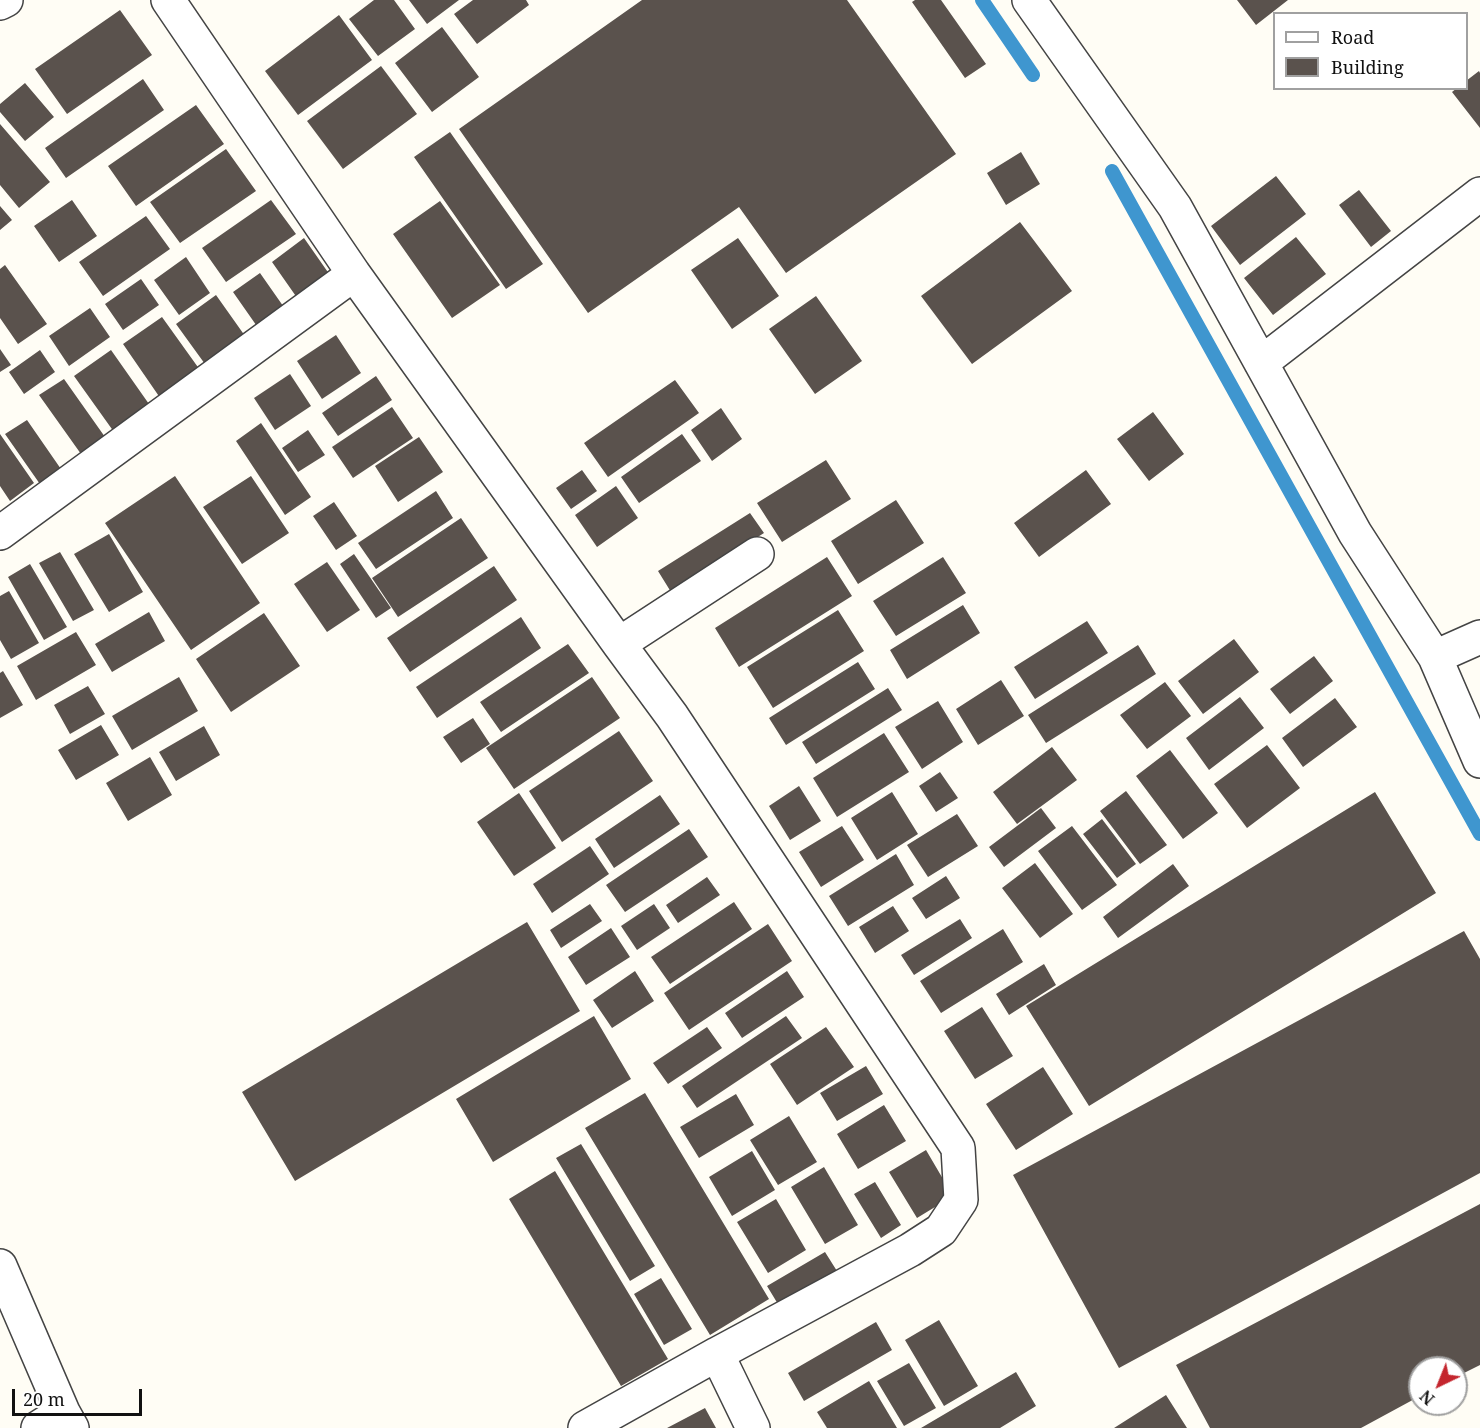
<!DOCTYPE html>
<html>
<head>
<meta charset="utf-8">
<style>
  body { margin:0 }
  #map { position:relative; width:1480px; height:1428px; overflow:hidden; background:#fffdf5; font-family:"Noto Serif",serif }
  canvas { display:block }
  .legend { position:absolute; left:1273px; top:12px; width:195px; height:78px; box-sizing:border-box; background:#fff; border:2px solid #a0a0a0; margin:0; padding:8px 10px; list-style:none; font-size:18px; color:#111 }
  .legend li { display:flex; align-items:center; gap:12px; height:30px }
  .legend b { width:30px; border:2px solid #a0a0a0 }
  .north { position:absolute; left:1408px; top:1356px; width:60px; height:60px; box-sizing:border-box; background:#fff; border:2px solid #a0a0a0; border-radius:50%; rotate:223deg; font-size:16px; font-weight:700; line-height:24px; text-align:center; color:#111 }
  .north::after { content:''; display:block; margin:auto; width:21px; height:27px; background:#c4262e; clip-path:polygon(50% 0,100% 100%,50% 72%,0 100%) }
  .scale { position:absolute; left:12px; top:1389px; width:130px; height:27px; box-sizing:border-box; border:3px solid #111; border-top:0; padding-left:8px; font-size:18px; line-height:21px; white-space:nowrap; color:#111; -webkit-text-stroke:4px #fff; paint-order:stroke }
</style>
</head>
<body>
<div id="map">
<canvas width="1480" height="1428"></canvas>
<ul class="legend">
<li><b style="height:8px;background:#fff"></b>Road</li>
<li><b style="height:16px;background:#5a524d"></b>Building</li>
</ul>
<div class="north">N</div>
<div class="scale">20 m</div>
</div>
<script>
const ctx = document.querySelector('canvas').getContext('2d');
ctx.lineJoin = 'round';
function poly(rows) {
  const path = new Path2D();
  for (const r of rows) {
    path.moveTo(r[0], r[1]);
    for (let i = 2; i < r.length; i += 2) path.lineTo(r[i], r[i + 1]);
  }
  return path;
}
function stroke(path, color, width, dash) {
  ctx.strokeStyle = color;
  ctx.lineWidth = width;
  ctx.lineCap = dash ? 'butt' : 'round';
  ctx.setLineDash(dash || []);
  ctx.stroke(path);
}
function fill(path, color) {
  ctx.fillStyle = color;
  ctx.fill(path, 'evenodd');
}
stroke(poly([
  [982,0,1033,75],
  [1112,171,1480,834]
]), '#3f96cf', 14);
fill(poly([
  [374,0,394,0,415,29,378,56,349,19],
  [409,0,459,0,427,24],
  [473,0,526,0,529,5,477,44,454,14],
  [642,0,847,0,956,154,786,273,739,207,588,313,459,129],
  [915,0,941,0,986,64,965,78,912,2],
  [1237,0,1288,0,1256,25],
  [120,10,152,55,67,114,35,69],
  [339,15,372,60,298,115,265,71],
  [442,27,479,77,432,112,395,63],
  [381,66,417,114,343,169,307,121],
  [1479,71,1480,73,1480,128,1452,92,1457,88,1466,88,1466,81],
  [143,79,164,110,66,178,45,148],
  [25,83,54,117,25,141,0,112,0,104],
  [196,105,224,144,136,206,108,166],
  [0,124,50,182,19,208,0,185],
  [450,132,543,264,506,289,414,157],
  [226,149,256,191,180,243,150,202],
  [1021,152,1040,184,1006,205,987,173],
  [1276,176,1306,214,1240,265,1211,226],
  [1359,190,1391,231,1371,247,1339,205],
  [72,200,97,236,59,262,34,226],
  [271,200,296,234,226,282,202,248],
  [440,201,500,285,452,318,393,234],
  [0,206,12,220,0,230],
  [146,216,170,249,103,296,79,262],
  [1020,222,1072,291,972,364,921,296],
  [1296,237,1326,274,1273,315,1244,278],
  [304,238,332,278,300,302,272,262],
  [738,238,779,296,732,329,691,270],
  [186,257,210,293,179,315,154,280],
  [5,265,47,324,18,344,0,318,0,269],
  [260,273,288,313,261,332,233,292],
  [141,279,159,305,123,330,105,304],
  [216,295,250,343,210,371,176,324],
  [816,296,862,361,815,394,769,329],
  [90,308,110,337,69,366,49,336],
  [162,317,205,377,165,405,123,344],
  [336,335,361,373,322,399,297,361],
  [0,349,11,365,0,372],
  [40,350,55,372,24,394,9,372],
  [111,350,156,414,119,439,74,376],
  [290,374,311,406,275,430,254,398],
  [376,376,392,400,338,436,322,413],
  [64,379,105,437,81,454,39,395],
  [675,380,699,413,608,477,584,443],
  [392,407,413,438,353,478,332,447],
  [721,408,742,439,712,461,691,430],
  [1153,412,1184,454,1149,481,1117,439],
  [27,420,63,472,42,487,5,434],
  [261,423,311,497,285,515,236,441],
  [308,430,325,455,298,472,282,448],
  [0,434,34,483,10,501,0,486],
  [682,434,701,461,639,503,621,477],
  [419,437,443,472,398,502,375,466],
  [826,460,851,499,782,542,757,503],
  [582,470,597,491,571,509,556,488],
  [1086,470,1111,504,1039,557,1014,523],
  [175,476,260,603,191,650,105,523],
  [251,476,289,533,242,564,203,507],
  [616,486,638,518,597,547,575,515],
  [436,491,453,518,376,569,358,543],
  [896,500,924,543,858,584,831,541],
  [334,502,357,536,336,550,313,516],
  [750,513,764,533,671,592,658,571],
  [461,518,488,558,398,617,372,578],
  [109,534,143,592,109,612,74,554],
  [60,552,94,610,73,621,39,563],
  [354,554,391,608,376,618,340,564],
  [827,557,852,596,739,667,715,628],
  [943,557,966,593,896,636,873,601],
  [327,562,360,610,327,632,294,584],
  [30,564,67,627,44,640,8,577],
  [494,566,517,600,410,672,387,638],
  [9,591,39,643,11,659,0,640,0,596],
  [963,605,980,633,907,679,890,650],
  [838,610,864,651,773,708,747,667],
  [149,612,165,641,112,672,95,644],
  [264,613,300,666,231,712,196,659],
  [521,617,541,648,437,718,416,687],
  [1087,621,1108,653,1035,699,1014,667],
  [76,632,96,665,36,700,17,666],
  [1234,639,1259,672,1203,714,1178,681],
  [568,644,589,673,501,732,480,702],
  [1138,645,1156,674,1046,743,1028,715],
  [1314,656,1333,681,1290,714,1270,689],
  [858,662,875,689,786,745,769,718],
  [3,671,23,705,0,718,0,673],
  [179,677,198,711,132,750,112,716],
  [592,677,620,718,514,789,486,748],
  [1001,680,1024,716,978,745,956,709],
  [1165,682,1191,716,1147,749,1120,715],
  [88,686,105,714,70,734,54,705],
  [888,688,902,710,816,764,802,742],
  [1240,697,1264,728,1209,770,1186,738],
  [1335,698,1357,727,1303,767,1282,738],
  [938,701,963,742,922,769,895,727],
  [473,718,490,744,461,763,443,737],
  [101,725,119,755,76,780,58,750],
  [204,726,220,755,176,781,159,752],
  [619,731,653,781,562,842,529,791],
  [884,733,909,772,837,817,813,778],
  [1267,745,1300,788,1247,828,1214,784],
  [1052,747,1077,780,1017,824,993,792],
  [1170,750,1218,813,1183,839,1136,776],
  [150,757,172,795,128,821,106,783],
  [940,772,958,798,936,812,919,786],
  [799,786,821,821,790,840,769,806],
  [1126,791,1167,845,1140,864,1100,811],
  [892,792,918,834,877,860,851,818],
  [1375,792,1436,893,1089,1106,1026,1006],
  [519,793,556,848,514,876,477,822],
  [660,795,680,824,614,868,595,839],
  [1041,808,1056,828,1004,867,989,847],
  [957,814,978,846,928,877,907,845],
  [1102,819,1136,864,1117,878,1083,834],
  [842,826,864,860,821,887,799,852],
  [1072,826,1117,885,1082,910,1038,851],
  [689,829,708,857,625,912,606,885],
  [590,846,609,874,552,913,533,884],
  [896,854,914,885,848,926,829,896],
  [1035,863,1073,914,1040,938,1002,888],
  [1173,864,1189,886,1118,938,1103,917],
  [946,876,960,898,926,919,912,898],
  [707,877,720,895,678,923,666,905],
  [734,902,752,929,670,984,651,957],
  [590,904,602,921,561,948,550,930],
  [654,904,670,928,637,950,621,926],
  [893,906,909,931,875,953,859,927],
  [960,919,972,938,914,975,901,955],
  [527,922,580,1011,295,1181,242,1092],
  [768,924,792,961,689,1030,664,993],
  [611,928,630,957,586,985,568,957],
  [1003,929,1023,962,941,1013,920,981],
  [1464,931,1480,959,1480,1173,1119,1368,1013,1175],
  [1044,964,1056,985,1009,1015,996,994],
  [635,971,654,1001,612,1028,593,1000],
  [787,971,804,997,742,1038,725,1013],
  [982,1007,1013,1056,975,1079,944,1031],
  [594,1016,631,1079,493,1162,456,1099],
  [786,1016,802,1038,697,1108,682,1086],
  [707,1027,722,1048,668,1084,653,1063],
  [826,1027,854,1067,797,1105,770,1064],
  [866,1066,883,1094,837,1121,820,1093],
  [1043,1067,1073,1114,1016,1150,986,1104],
  [645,1093,769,1299,710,1335,585,1128],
  [736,1094,754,1125,699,1158,680,1127],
  [884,1105,906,1141,858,1169,837,1134],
  [789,1116,817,1162,778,1185,750,1140],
  [581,1144,655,1266,630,1281,556,1158],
  [926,1150,953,1196,917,1218,889,1172],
  [752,1151,775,1190,732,1216,709,1177],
  [824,1167,858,1225,825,1244,791,1187],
  [555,1171,668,1359,621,1386,509,1199],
  [875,1182,901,1225,881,1238,854,1194],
  [776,1199,806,1250,768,1273,737,1222],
  [1480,1204,1480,1365,1456,1377,1456,1368,1420,1368,1420,1396,1361,1428,1210,1428,1176,1365],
  [825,1252,842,1279,784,1314,767,1286],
  [661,1278,692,1329,664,1345,634,1294],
  [939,1320,978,1386,944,1406,905,1340],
  [876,1322,892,1350,804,1401,788,1373],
  [909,1363,936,1408,904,1426,877,1381],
  [1016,1372,1036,1406,1000,1428,921,1428],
  [869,1381,897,1428,827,1428,817,1412],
  [1166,1395,1187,1428,1114,1428],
  [705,1408,716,1428,667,1428]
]), '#5a524d');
const minor = poly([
  [168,0,354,274,619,644,672,716,958,1148,961,1200,941,1230,910,1250,717,1354,753,1428],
  [1029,0,1175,207,1355,533,1435,657,1480,761],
  [0,3,6,0],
  [1261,363,1480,194],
  [0,533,354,274],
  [619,644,757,554],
  [1435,657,1480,637],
  [0,1266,63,1412,72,1428],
  [38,1428,63,1412],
  [585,1428,717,1354]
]);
stroke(minor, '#444', 36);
stroke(minor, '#fff', 33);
</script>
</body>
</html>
